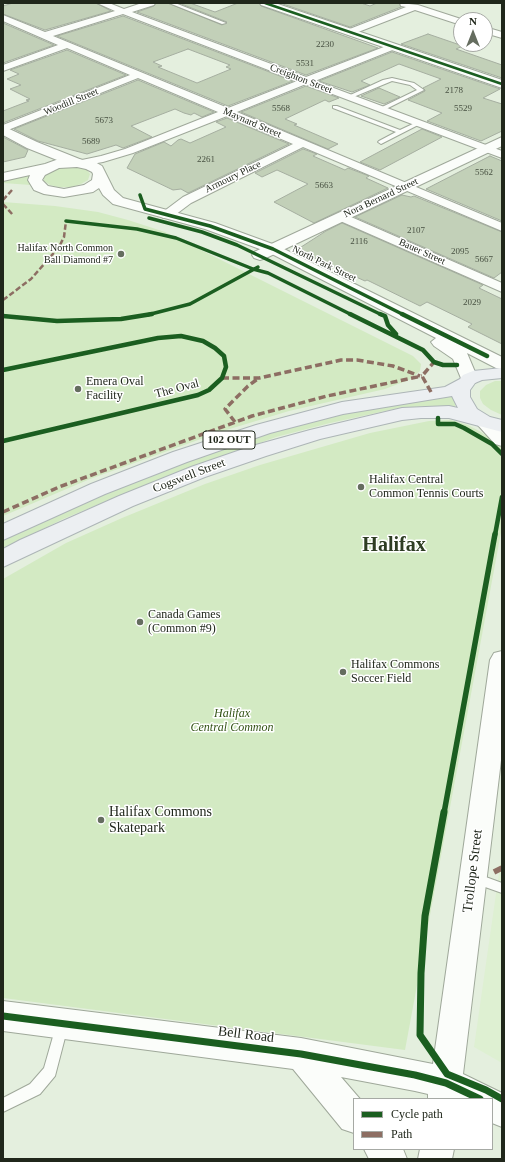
<!DOCTYPE html>
<style>
body{margin:0}
#map{position:relative;width:505px;height:1162px;overflow:hidden;background:#e4efde;font-family:"Times New Roman",serif}
canvas{display:block}
.frame{position:absolute;inset:0;border:4px solid #20271b;pointer-events:none}
.legend{position:absolute;left:353px;top:1098px;width:140px;height:52px;box-sizing:border-box;background:#fff;border:1px solid #a6a9a4;margin:0;padding:5px 7px;list-style:none;font-size:12px;color:#20271b}
.legend li{display:flex;align-items:center;gap:8px;height:20px}
.legend b{width:20px;border:1px solid #a6a9a4}
.north{position:absolute;left:453px;top:12px;width:40px;height:40px;box-sizing:border-box;background:#fff;border:1px solid #a6a9a4;border-radius:50%;rotate:0deg;font-size:11px;font-weight:700;line-height:16px;text-align:center;color:#20271b}
.north::after{content:'';display:block;margin:auto;width:14px;height:18px;background:#656d5f;clip-path:polygon(50% 0,100% 100%,50% 72%,0 100%)}
</style>
<div id="map">
<canvas width="505" height="1162"></canvas>
<div class="frame"></div>
<ul class="legend">
<li><b style="height:5px;background:#1b5e20"></b>Cycle path</li>
<li><b style="height:5px;background:#8d6e63"></b>Path</li>
</ul>
<div class="north">N</div>
</div>
<script>
const g = document.querySelector('canvas').getContext('2d');
g.lineJoin = 'round';
function fill(path, color) { g.fillStyle = color; g.fill(path, 'evenodd'); }
const shape = rows => new Path2D(rows.map(r => 'M' + r).join(''));
function strokePath(path, color, width, dash) { g.strokeStyle = color; g.lineWidth = width; g.lineCap = dash ? 'butt' : 'round'; g.setLineDash(dash || []); g.stroke(path); }
function drawText(font, color, halo, rows, align = 'center') {
  g.font = font + ' "Times New Roman",serif'; g.lineWidth = 3; g.setLineDash([]); g.textBaseline = 'middle'; g.strokeStyle = halo; g.fillStyle = color; for (const [text, x, y, turn = 0] of rows) {
    g.save(); g.translate(x, y); g.rotate((+turn || 0) * Math.PI / 180); g.textAlign = isNaN(turn) ? turn : align; if (halo) g.strokeText(text, 0, 0); g.fillText(text, 0, 0); g.restore();
  }
}
const built = shape([
 [502,852,502,1063,474,1047]
]);
const green = shape([
 [79,166,87,170,90,174,88,180,81,184,71,187,59,187,50,185,44,181,44,176,57,167],
 [32,175,31,185,3,183,3,179],
 [3,202,55,206,98,212,128,220,165,232,413,356,421,364,420,371,411,379,385,389,289,411,223,431,90,479,3,516],
 [495,381,502,381,502,415,491,410,483,404,480,398,480,391,486,385],
 [451,395,455,398,455,408,427,406,399,408,330,423,276,437,136,489,63,519,3,549,3,538,85,500,268,431,329,414],
 [451,420,468,425,481,432,502,447,502,527,405,1050,3,998,3,579,66,543,122,518,205,484,260,465,370,433,429,421]
]);
const building = shape([
 [13,3,96,3,111,11,45,30,3,14,3,6,13,3],
 [156,3,168,3,222,25,227,22,179,3,190,3,215,12,238,3,259,3,261,6,378,48,306,75,137,12,154,6,156,3],
 [280,3,361,3,370,6,377,3,399,3,401,7,350,27,280,3],
 [123,16,293,81,228,106,57,36,123,16],
 [188,49,230,65,226,67,231,69,197,83,158,67,162,66,153,62,188,49],
 [3,23,54,45,3,63,3,23],
 [428,34,463,46,456,49,502,65,502,78,401,44,428,34],
 [67,50,126,75,3,123,3,111,29,101,26,100,30,99,10,89,21,85,7,79,19,74,10,70,67,50],
 [392,52,500,89,483,98,502,104,502,131,481,141,427,121,442,113,408,100,425,91,425,90,423,88,441,79,399,64,361,81,370,85,352,92,319,81,392,52],
 [138,80,214,112,202,117,194,113,191,115,184,113,175,109,131,126,152,137,123,148,116,145,87,154,38,141,14,129,138,80],
 [306,86,339,98,329,102,325,100,285,119,297,124,294,125,338,144,328,149,241,112,306,86],
 [379,88,400,97,384,104,361,96,379,88],
 [227,118,289,144,188,193,181,189,173,190,127,168,135,154,164,142,171,146,178,140,181,139,190,143,226,127,216,122,227,118],
 [422,129,442,137,380,170,360,162,422,129],
 [3,137,28,150,25,157,3,162,3,137],
 [303,149,317,154,313,156,345,170,348,168,369,176,366,178,388,188,314,223,274,202,308,184,277,170,262,177,255,173,303,149],
 [490,156,502,161,502,221,426,189,490,156],
 [402,195,411,197,414,196,502,232,502,272,494,278,355,217,402,195],
 [342,223,483,285,479,288,502,299,502,344,468,327,472,324,427,302,420,306,367,280,365,281,308,255,310,254,298,249,326,231,342,223]
]);
const service = shape([
 [169,3,175,3,226,23,222,24,169,3],
 [392,78,414,83,424,90,382,111,379,109,380,108,417,90,410,85,392,81,351,98,346,97,383,80,392,78],
 [333,106,337,106,400,130,417,122,422,123,381,144,378,142,379,141,396,132,333,108,333,106],
 [475,873,502,883,502,893,471,882,469,878,471,874,475,873],
 [62,1020,66,1022,68,1026,55,1076,40,1094,3,1112,3,1098,30,1084,44,1068,56,1026,58,1022,62,1020]
]);
const minor = shape([
 [97,3,109,3,124,9,142,3,155,3,154,5,132,12,306,77,389,45,395,45,397,47,395,49,315,81,502,151,502,158,306,84,237,112,502,223,502,231,303,147,191,203,171,218,163,218,161,215,163,212,183,197,293,144,227,116,133,153,103,162,81,166,77,165,75,163,77,161,101,156,125,149,218,112,138,78,3,132,3,125,130,75,67,48,3,71,3,65,58,45,3,21,3,15,45,32,115,11,97,3],
 [123,14,297,81,228,108,53,36,123,14],
 [400,3,418,5,464,20,461,20,461,25,415,10,353,34,350,35,345,32,347,30,406,7,401,6,400,3],
 [485,27,502,32,502,38,485,33,485,27],
 [342,213,502,283,502,292,338,220,336,217,338,214,342,213]
]);
const tertiary = shape([
 [3,126,37,142,82,160,84,163,82,166,77,167,72,166,27,148,3,135,3,126],
 [502,137,502,146,266,258,260,260,254,258,252,255,254,252,502,137],
 [484,416,491,418,502,429,502,446,495,444,475,422,477,418,484,416],
 [502,651,502,752,463,1074,502,1093,502,1127,492,1123,492,1099,428,1099,428,1094,415,1091,341,1077,360,1099,354,1099,354,1133,342,1129,293,1069,3,1031,3,1001,301,1038,433,1064,490,660,494,653,502,651],
 [364,1149,403,1149,407,1159,369,1159,364,1149],
 [420,1149,454,1149,452,1159,418,1159,420,1149]
]);
const secondary = shape([
 [260,3,275,3,502,80,502,88,261,5,260,3],
 [77,159,95,162,102,166,114,190,123,198,215,223,278,246,502,357,502,369,496,368,467,353,478,379,475,383,469,384,463,383,453,359,434,346,431,342,436,338,268,252,205,229,113,204,103,195,99,188,93,192,64,197,44,194,34,190,28,180,30,175,3,181,3,173,45,164,56,160,77,159],
 [77,167,86,169,92,172,93,174,92,180,84,185,64,189,48,186,42,180,45,175,59,168,77,167]
]);
const primary = shape([
 [502,368,502,378,482,380,475,383,470,390,470,397,477,409,490,417,502,420,502,432,449,418,421,418,402,420,320,439,266,456,205,477,133,506,3,567,3,549,20,540,119,496,191,467,252,446,310,430,402,408,449,406,458,408,452,396,343,414,270,433,187,462,105,494,3,540,3,524,91,484,173,452,256,425,342,402,445,387,460,379,463,375,473,371,502,368]
]);
const quietFar2 = shape([
 [3,200,12,190],
 [3,204,13,215],
 [3,300,31,279,59,247,64,237,66,221]
]);
const quietFar1 = shape([
 [222,378,259,378,341,360,357,360,393,366,420,376],
 [431,392,422,376,434,362],
 [235,422,225,409,248,386,259,378],
 [3,512,59,487,252,416,327,396,422,376]
]);
const quiet = shape([
 [494,872,502,868]
]);
const cyclewayFar4 = shape([
 [265,3,502,84]
]);
const cyclewayFar3 = shape([
 [140,195,145,209,210,226,273,249,404,315],
 [149,218,202,232,237,245,382,315],
 [66,221,137,229,176,238,253,269,268,273,352,315],
 [147,315,190,304,258,267]
]);
const cyclewayFar2 = shape([
 [350,314,423,350,434,362,443,365,457,365],
 [380,314,385,316,388,325,396,334],
 [402,314,487,356],
 [3,316,57,321,121,319,152,314],
 [3,370,158,338,181,336,203,341,215,348,224,356,226,367,222,378,209,390,198,395,3,441],
 [438,418,438,424,455,424,464,428,492,444,502,454],
 [495,535,502,497]
]);
const cyclewayFar1 = shape([
 [444,813,495,534]
]);
const cycleway = shape([
 [444,812,425,916,421,973,420,1035,447,1074,486,1090,502,1099],
 [3,1016,301,1054,415,1075,446,1083,480,1099]
]);
const markers = [
 [121,254,4,"#656d5f"],
 [78,389,4,"#656d5f"],
 [361,487,4,"#656d5f"],
 [140,622,4,"#656d5f"],
 [343,672,4,"#656d5f"],
 [101,820,4,"#656d5f"]
];
const farNumbernames = [
 ["2230",325,45],
 ["5531",305,64],
 ["2178",454,91],
 ["5568",281,109],
 ["5529",463,109],
 ["5673",104,121],
 ["5689",91,142],
 ["2261",206,160],
 ["5562",484,173],
 ["5663",324,186],
 ["2107",416,231],
 ["2116",359,242],
 ["2095",460,252],
 ["5667",484,260],
 ["2029",472,303]
];
const farStreetnames = [
 ["Creighton Street",301,79,21],
 ["Woodill Street",71,102,-22],
 ["Maynard Street",252,123,23],
 ["Armoury Place",233,177,-26],
 ["Nora Bernard Street",381,198,-25],
 ["Bauer Street",422,252,24],
 ["North Park Street",324,264,26]
];
const farPoinames = [
 ["Halifax North Common",113,248],
 ["Ball Diamond #7",113,260]
];
const shields = [
 [229,440,52]
];
const shieldNames = [
 ["102 OUT",229,440]
];
const poiNames = [
 ["Emera Oval",86,382],
 ["Facility",86,396],
 ["Halifax Central",369,480],
 ["Common Tennis Courts",369,494],
 ["Canada Games",148,615],
 ["(Common #9)",148,629],
 ["Halifax Commons",351,665],
 ["Soccer Field",351,679]
];
const streetNames = [
 ["The Oval",177,389,-15],
 ["Cogswell Street",189,476,-21]
];
const parkNames = [
 ["Halifax",232,714],
 ["Central Common",232,728]
];
const nearPoinames = [
 ["Halifax Commons",109,812],
 ["Skatepark",109,828]
];
const nearStreetnames = [
 ["Trollope Street",473,871,-83],
 ["Bell Road",246,1035,7]
];
const townNames = [
 ["Halifax",394,546]
];
fill(built, '#def0d2');
fill(green, '#d3eac3');
fill(building, '#c2d0b8');
strokePath(building, '#a5aea0', 1);
strokePath(service, '#9fa89a', 2);
strokePath(minor, '#9fa89a', 2);
strokePath(tertiary, '#9fa89a', 2);
strokePath(secondary, '#9fa89a', 2);
strokePath(primary, '#adb5b7', 2);
fill(service, '#fbfdfa');
fill(minor, '#fbfdfa');
fill(tertiary, '#fbfdfa');
fill(secondary, '#fbfdfa');
fill(primary, '#eceff2');
strokePath(quietFar2, '#8d6e63', 2.5, [5.5, 2.5]);
strokePath(quietFar1, '#8d6e63', 3.5, [7, 3.5]);
strokePath(quiet, '#8d6e63', 5.5, [11, 5.5]);
strokePath(cyclewayFar4, '#1b5e20', 2.5);
strokePath(cyclewayFar3, '#1b5e20', 3.5);
strokePath(cyclewayFar2, '#1b5e20', 4.5);
strokePath(cyclewayFar1, '#1b5e20', 5.5);
strokePath(cycleway, '#1b5e20', 7);
for (const [x, y, r, color] of markers) { const dot = new Path2D(); dot.arc(x, y, r, 0, 2 * Math.PI); g.fillStyle = color; g.fill(dot); strokePath(dot, '#fff', 1.5); }
drawText('9px', '#485142', null, farNumbernames);
drawText('10px', '#20271b', '#fff', farStreetnames);
drawText('10px', '#20271b', '#fff', farPoinames, 'right');
for (const [x, y, w] of shields) { const box = new Path2D(); box.roundRect(x - w / 2, y - 9, w, 18, 3); g.fillStyle = '#fff'; g.fill(box); strokePath(box, '#20271b', 1); }
drawText('bold 11px', '#20271b', null, shieldNames);
drawText('12px', '#20271b', '#fff', poiNames, 'left');
drawText('12px', '#20271b', '#fff', streetNames);
drawText('italic 12px', '#325215', '#fff', parkNames);
drawText('14px', '#20271b', '#fff', nearPoinames, 'left');
drawText('14px', '#20271b', '#fff', nearStreetnames);
drawText('bold 20px', '#2e3d23', '#fff', townNames);
</script>
